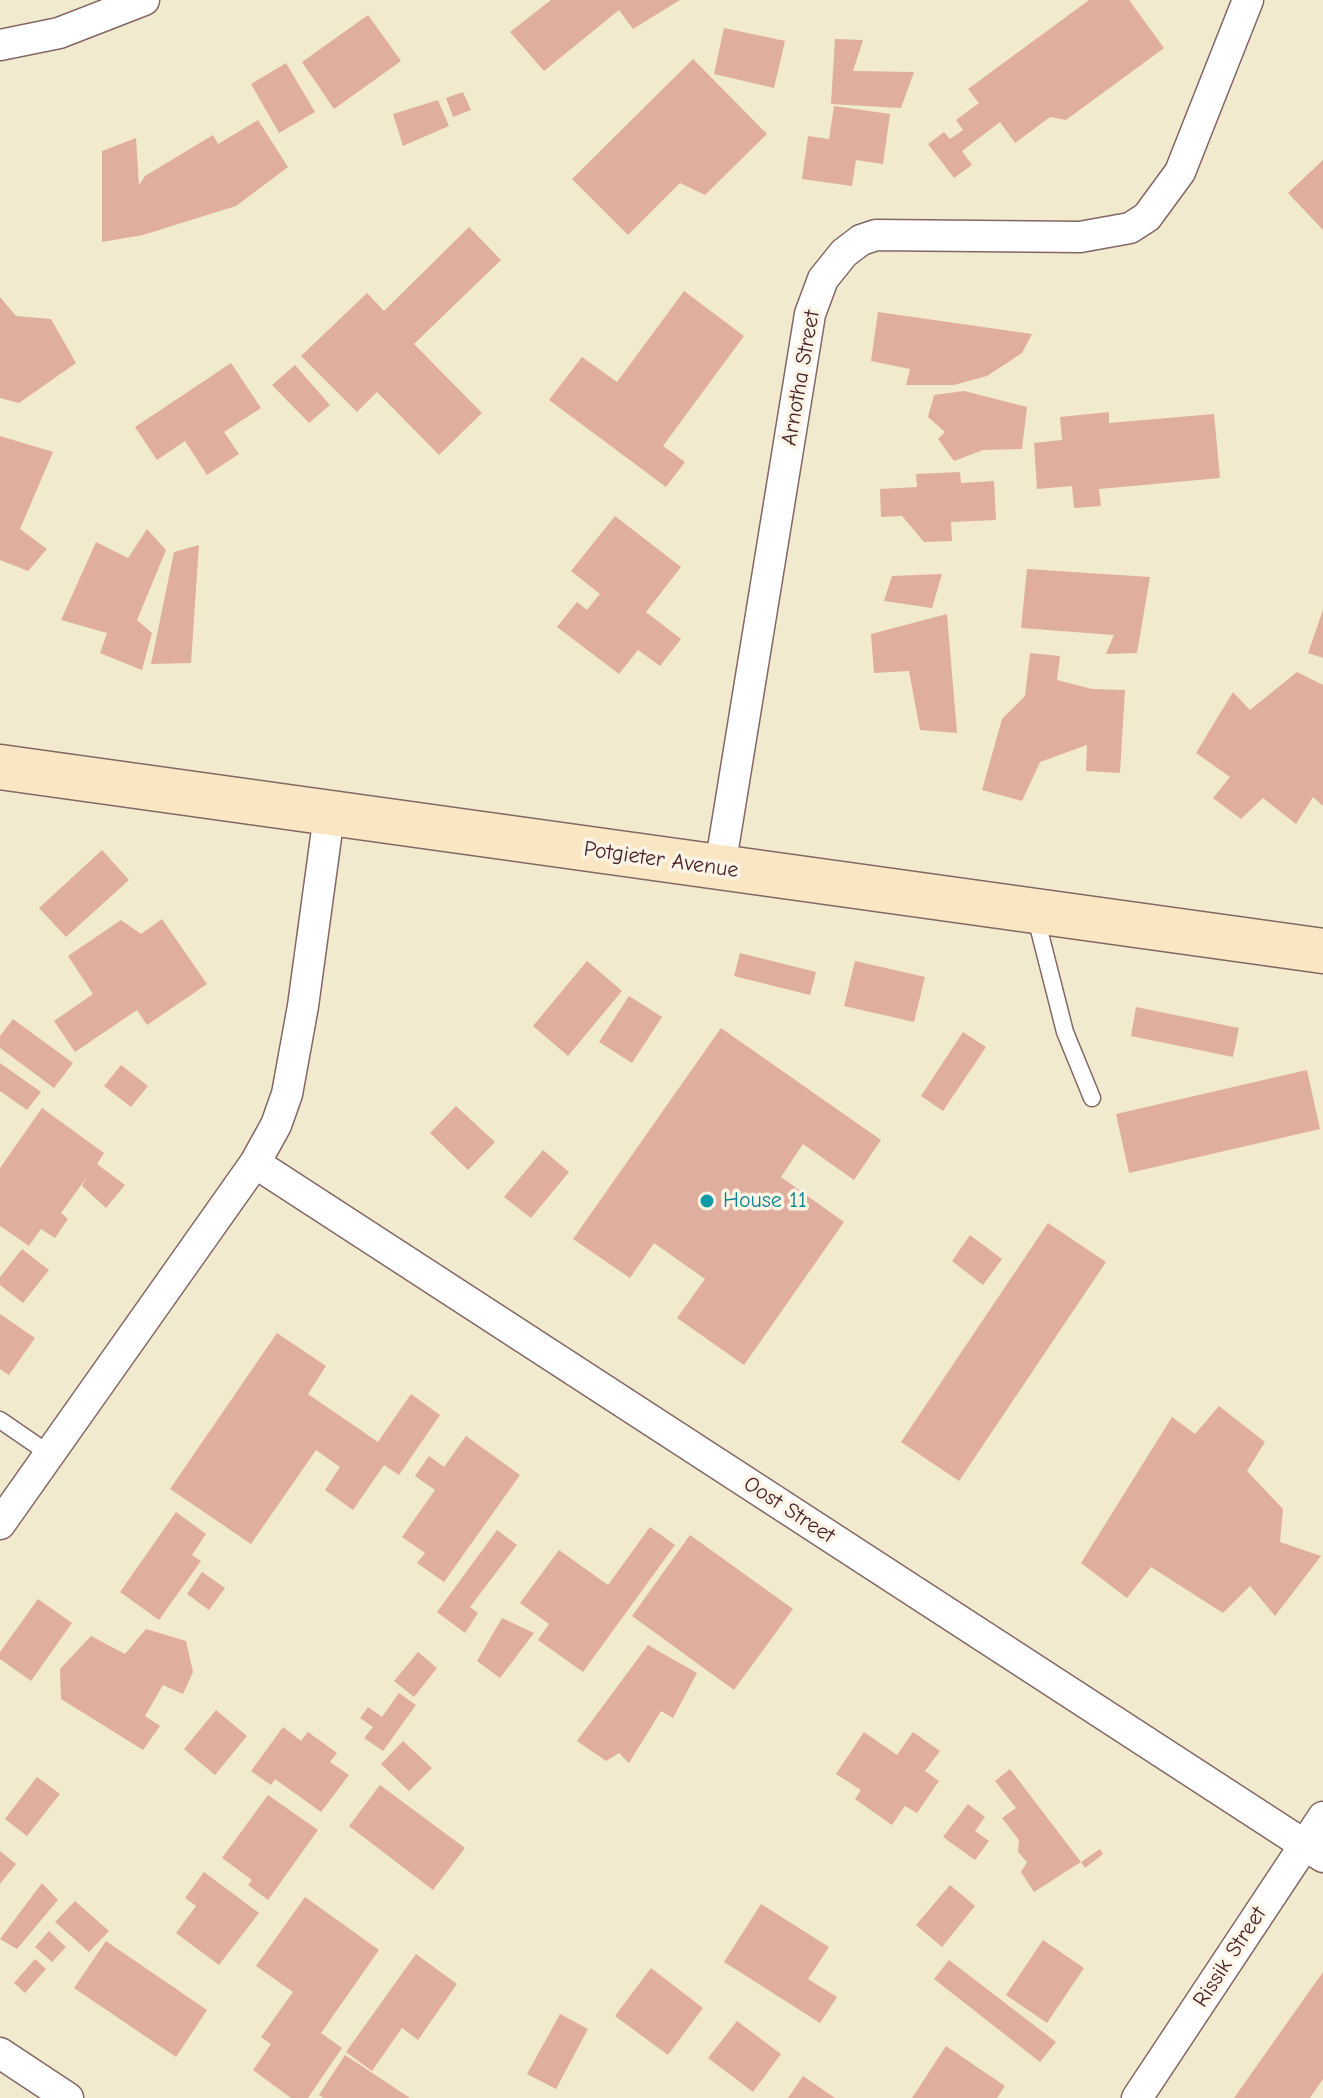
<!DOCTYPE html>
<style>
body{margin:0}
canvas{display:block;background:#f1eacf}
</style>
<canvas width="1323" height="2098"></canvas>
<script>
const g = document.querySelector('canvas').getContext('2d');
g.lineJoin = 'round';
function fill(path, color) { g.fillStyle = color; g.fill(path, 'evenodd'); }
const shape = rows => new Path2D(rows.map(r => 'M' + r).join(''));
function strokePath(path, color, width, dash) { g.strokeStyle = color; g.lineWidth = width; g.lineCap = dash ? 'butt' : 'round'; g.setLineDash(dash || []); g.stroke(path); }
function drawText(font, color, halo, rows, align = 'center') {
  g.font = font + ' "Comic Neue",sans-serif'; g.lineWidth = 7; g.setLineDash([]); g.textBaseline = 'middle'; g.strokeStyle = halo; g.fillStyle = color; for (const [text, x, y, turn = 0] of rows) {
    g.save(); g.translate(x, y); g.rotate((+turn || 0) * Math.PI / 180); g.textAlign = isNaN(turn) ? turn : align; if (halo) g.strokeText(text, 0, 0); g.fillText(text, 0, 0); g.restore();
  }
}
const building = shape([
 [551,0,680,0,633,29,619,10,544,71,510,32],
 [1089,0,1129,0,1164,48,1066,120,1050,117,1015,143,1000,122,962,151,972,165,954,178,928,144,944,132,950,139,963,130,956,120,979,103,968,89],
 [368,15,401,61,334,109,302,62],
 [724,28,785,41,774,88,714,74],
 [835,39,863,40,853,71,914,72,901,108,831,104],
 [693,59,767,134,705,195,680,183,628,235,572,179],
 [286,63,315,112,279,133,251,84],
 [463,92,471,110,453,117,446,98],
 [438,100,449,126,403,146,393,114],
 [834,106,890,114,883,164,856,160,852,186,802,179,808,136,829,139],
 [258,120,288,167,236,206,143,235,102,242,102,151,136,138,139,185,145,176,213,135,218,144],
 [1323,160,1323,230,1288,193],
 [469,227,501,260,414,344,482,413,439,455,377,392,357,412,301,356,367,293,384,311],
 [684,291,744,336,663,446,685,462,666,487,549,400,582,357,617,382],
 [0,297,16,316,51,319,76,363,19,403,0,398],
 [878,312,1032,334,1022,353,987,376,954,385,906,385,910,369,871,361],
 [231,363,261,408,224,432,239,454,207,475,185,441,157,460,135,427],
 [295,365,330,405,309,423,272,385],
 [964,391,1027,407,1022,449,983,450,954,461,938,439,945,432,928,417,934,395],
 [1109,412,1109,423,1214,414,1220,478,1099,489,1101,506,1074,508,1072,486,1037,489,1034,443,1062,440,1060,417],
 [0,436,53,452,20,529,47,549,28,571,0,560],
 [960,472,961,483,994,481,996,520,951,522,952,541,924,542,902,516,881,517,880,489,917,487,916,474],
 [615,516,681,567,646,612,681,639,660,666,638,650,619,674,557,627,577,602,587,610,600,594,571,571],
 [147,529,166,550,137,620,152,633,142,670,100,653,107,633,61,620,96,542,128,558],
 [199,545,191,663,151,664,174,552],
 [1027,569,1150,577,1137,653,1106,654,1114,635,1021,628],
 [942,574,932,608,884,601,892,576],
 [1323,610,1323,658,1308,653],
 [947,614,957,733,920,730,909,671,874,673,871,634],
 [1030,653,1060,656,1057,680,1092,689,1125,690,1120,773,1086,771,1087,745,1040,762,1022,801,982,790,1002,719,1025,696],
 [1297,672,1323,685,1323,806,1313,797,1296,824,1263,798,1241,819,1213,798,1230,777,1196,753,1233,692,1250,710],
 [102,850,129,880,66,937,39,908],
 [162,919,207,984,147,1025,137,1010,75,1052,54,1021,93,994,68,956,121,920,141,934],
 [740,953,816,972,810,995,734,976],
 [587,961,622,991,568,1056,533,1026],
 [855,961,925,977,914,1022,844,1006],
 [629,996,662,1017,632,1063,599,1042],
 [1136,1007,1239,1028,1233,1057,1131,1036],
 [13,1019,73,1063,54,1088,0,1048,0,1036],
 [721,1028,881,1140,854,1180,803,1144,781,1177,844,1222,744,1365,677,1318,705,1279,654,1243,630,1278,573,1239],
 [963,1032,986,1047,943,1111,921,1096],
 [0,1063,41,1092,27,1110,0,1091],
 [121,1065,148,1086,131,1107,104,1086],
 [1307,1070,1320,1129,1129,1173,1116,1114],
 [456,1106,495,1142,468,1170,430,1133],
 [42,1108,104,1153,97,1164,125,1185,106,1208,82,1186,87,1177,61,1213,68,1219,55,1238,41,1229,29,1246,0,1226,0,1168],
 [543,1150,569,1172,531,1218,504,1197],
 [1048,1223,1106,1262,959,1481,901,1442],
 [970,1235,1002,1259,983,1285,952,1261],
 [22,1249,49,1270,23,1303,0,1285,0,1277],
 [0,1314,35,1338,9,1375,0,1369],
 [277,1333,326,1366,308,1394,378,1442,411,1394,440,1415,399,1475,384,1465,353,1510,325,1490,340,1467,316,1450,251,1544,170,1489],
 [1219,1406,1265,1442,1247,1471,1283,1509,1280,1542,1321,1556,1275,1616,1250,1586,1223,1613,1151,1567,1127,1598,1081,1563,1172,1417,1195,1434],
 [466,1436,520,1475,444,1582,417,1563,425,1553,402,1537,435,1490,415,1476,429,1456,444,1467],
 [176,1512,206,1534,192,1555,201,1561,159,1620,120,1592],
 [650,1527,675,1545,583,1672,538,1640,549,1624,520,1603,559,1550,608,1585],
 [497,1530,517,1545,470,1607,478,1613,465,1633,437,1612],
 [690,1535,793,1609,734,1690,632,1616],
 [202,1572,225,1588,209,1610,187,1594],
 [38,1599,72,1623,31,1681,0,1659,0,1652],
 [502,1618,534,1633,500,1678,477,1661],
 [146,1629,186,1641,193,1672,183,1694,163,1685,145,1716,160,1726,143,1750,61,1699,60,1669,91,1636,125,1654],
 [648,1645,697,1673,673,1718,661,1711,629,1763,619,1753,606,1761,577,1741],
 [418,1652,437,1668,414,1697,394,1681],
 [399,1693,416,1705,383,1751,364,1738,373,1727,360,1718,368,1707,382,1717],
 [216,1710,247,1736,215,1775,184,1749],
 [283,1727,301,1741,308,1732,337,1753,330,1762,349,1775,321,1812,275,1779,271,1785,251,1771],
 [864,1732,897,1755,913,1732,940,1751,925,1771,939,1781,917,1813,905,1806,892,1825,855,1799,861,1790,836,1774],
 [403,1741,432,1768,409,1791,381,1764],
 [1010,1769,1081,1862,1034,1892,1021,1872,1027,1862,1018,1852,1019,1840,1002,1818,1016,1808,995,1781],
 [37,1777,60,1794,27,1836,5,1819],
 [380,1785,465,1848,433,1890,349,1826],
 [268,1795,318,1830,268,1900,248,1885,252,1880,222,1858],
 [968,1804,985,1817,975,1831,989,1841,975,1860,943,1837],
 [1100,1849,1103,1854,1085,1868,1081,1862],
 [0,1851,16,1864,0,1884],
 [204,1872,259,1913,219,1965,176,1933,196,1906,185,1898],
 [42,1883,58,1900,17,1949,0,1939],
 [950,1885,975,1906,942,1947,916,1925],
 [305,1897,379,1950,321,2033,342,2048,308,2098,291,2098,253,2070,271,2044,261,2037,293,1992,256,1966],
 [75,1901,109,1931,89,1952,55,1922],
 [761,1904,829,1947,808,1979,837,1997,820,2023,724,1962],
 [49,1931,66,1947,52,1962,35,1947],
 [1043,1940,1084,1968,1047,2023,1006,1995],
 [106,1941,207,2010,176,2057,74,1988],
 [416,1954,457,1984,418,2040,402,2028,372,2071,346,2052],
 [35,1959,46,1969,25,1993,14,1983],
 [949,1960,1056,2042,1040,2062,934,1979],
 [651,1968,703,2008,668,2055,615,2016],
 [1323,1972,1323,2079,1310,2098,1234,2098],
 [560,2014,588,2029,556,2089,527,2074],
 [737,2021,781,2054,753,2092,708,2058],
 [946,2046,1005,2086,997,2098,912,2098],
 [345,2055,410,2098,324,2098,319,2095],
 [803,2076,835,2098,788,2098]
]);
const lane = shape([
 [1035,914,1065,1032,1092,1098],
 [0,1420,48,1453]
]);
const street = shape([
 [0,45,59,33,144,0],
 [720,867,810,314,823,279,844,253,861,240,876,235,1080,237,1130,228,1147,217,1180,172,1248,0],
 [255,1163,1323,1857],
 [0,1524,255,1163,276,1125,287,1094,303,1006,329,815],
 [0,2053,68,2098],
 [1137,2098,1323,1817]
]);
const secondary = shape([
 [0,767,1323,951]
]);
const markers = [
 [707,1201,8,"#0f9aa8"]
];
const streetNames = [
 ["Arnotha Street",801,378,-80],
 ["Potgieter Avenue",661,860,8],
 ["Oost Street",789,1510,33],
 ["Rissik Street",1230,1957,-57]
];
const cultureNames = [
 ["House 11",723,1201]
];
fill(building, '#e0ae9e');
strokePath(lane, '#846664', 19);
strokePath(street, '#846664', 33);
strokePath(secondary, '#846664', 47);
strokePath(lane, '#fff', 16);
strokePath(street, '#fff', 30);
strokePath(secondary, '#fbe6c4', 44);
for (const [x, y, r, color] of markers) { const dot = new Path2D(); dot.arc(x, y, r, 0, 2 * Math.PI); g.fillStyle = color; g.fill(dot); strokePath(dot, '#fcf5e5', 3); }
drawText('22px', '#4a1f2b', '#fcf5e5', streetNames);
drawText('22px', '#0d838f', '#fcf5e5', cultureNames, 'left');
</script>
